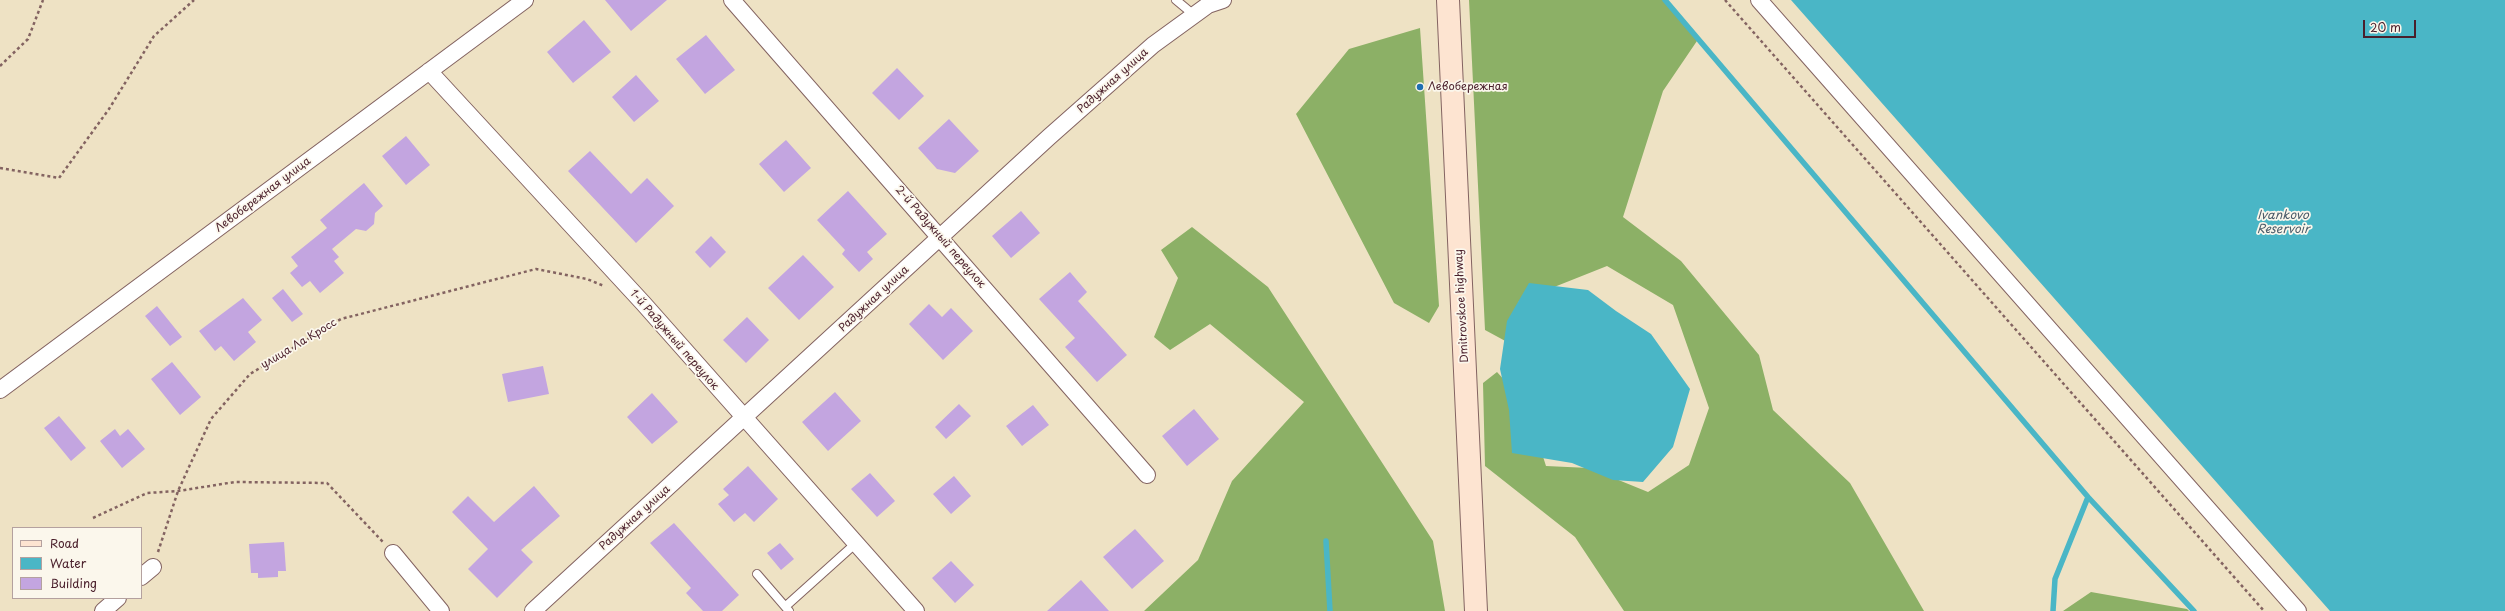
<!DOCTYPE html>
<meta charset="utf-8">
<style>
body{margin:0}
#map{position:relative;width:2505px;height:611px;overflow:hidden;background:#eee2c4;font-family:"Playpen Sans",sans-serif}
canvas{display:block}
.legend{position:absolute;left:12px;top:527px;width:130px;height:72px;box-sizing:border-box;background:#fbf7ec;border:1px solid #b4a19f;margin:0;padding:5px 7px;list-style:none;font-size:12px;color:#4a1f2b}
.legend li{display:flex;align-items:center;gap:8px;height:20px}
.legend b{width:20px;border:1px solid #b4a19f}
.scale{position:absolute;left:2363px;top:20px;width:53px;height:18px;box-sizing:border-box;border:2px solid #4a1f2b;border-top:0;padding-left:5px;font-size:12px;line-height:14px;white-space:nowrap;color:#4a1f2b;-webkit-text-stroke:3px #fbf7ec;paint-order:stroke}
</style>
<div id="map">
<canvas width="2505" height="611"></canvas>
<ul class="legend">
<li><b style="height:5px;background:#fde4d1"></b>Road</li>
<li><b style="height:11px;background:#4ab6c6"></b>Water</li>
<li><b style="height:11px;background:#c3a5e0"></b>Building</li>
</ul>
<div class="scale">20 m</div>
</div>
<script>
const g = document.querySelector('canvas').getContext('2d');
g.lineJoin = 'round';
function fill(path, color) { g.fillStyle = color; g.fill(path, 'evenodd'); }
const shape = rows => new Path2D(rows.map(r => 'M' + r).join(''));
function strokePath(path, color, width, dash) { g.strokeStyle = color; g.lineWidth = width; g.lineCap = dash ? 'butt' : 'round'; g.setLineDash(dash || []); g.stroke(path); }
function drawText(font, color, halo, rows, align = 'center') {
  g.font = font + ' "Playpen Sans",sans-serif'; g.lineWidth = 3.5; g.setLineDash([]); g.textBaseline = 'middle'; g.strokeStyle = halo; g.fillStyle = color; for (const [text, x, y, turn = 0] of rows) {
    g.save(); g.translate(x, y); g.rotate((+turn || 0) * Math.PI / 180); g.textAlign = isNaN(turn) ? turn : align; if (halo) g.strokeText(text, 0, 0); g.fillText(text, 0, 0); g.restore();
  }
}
const forest = shape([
 [1469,0,1666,0,1699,38,1663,91,1623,217,1681,261,1759,355,1773,410,1850,483,1924,611,1624,611,1575,537,1485,466,1483,383,1497,372,1526,404,1546,466,1589,468,1648,492,1689,465,1709,408,1673,305,1607,266,1519,301,1509,343,1485,330],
 [1420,28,1439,306,1429,323,1394,303,1296,114,1349,49],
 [1192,227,1268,287,1433,541,1445,611,1144,611,1198,560,1232,481,1304,402,1210,324,1170,350,1154,337,1178,278,1161,250],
 [2091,592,2187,609,2189,611,2063,611]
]);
const water = shape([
 [1791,0,2505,0,2505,611,2330,611],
 [1529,283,1588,290,1616,311,1651,334,1690,389,1673,447,1643,482,1613,480,1572,463,1512,453,1509,410,1500,369,1507,321]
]);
const stream = shape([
 [1665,0,2088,497,2194,611],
 [1326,541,1330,611],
 [2053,611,2055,579,2088,497]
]);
const building = shape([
 [605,0,667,0,631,31],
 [584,20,611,52,573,83,547,52],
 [706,35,735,70,705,94,676,59],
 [897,68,924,96,899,120,872,93],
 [636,75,659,101,634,122,612,97],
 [949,119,979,151,955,173,937,169,918,148],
 [406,136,430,165,406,185,382,156],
 [786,140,811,168,784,192,759,164],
 [590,151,631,194,647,178,674,206,636,243,568,171],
 [364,183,383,206,375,213,374,224,366,231,356,229,332,249,339,257,334,261,344,273,320,293,310,281,302,287,290,273,298,266,291,257,327,228,320,220],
 [848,191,887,234,867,252,873,259,859,272,842,254,845,250,817,220],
 [1021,211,1040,233,1011,258,992,236],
 [711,236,726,252,710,268,695,252],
 [803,255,834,287,799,320,768,288],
 [1070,272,1087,292,1078,301,1127,355,1097,382,1065,347,1075,338,1039,299],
 [283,289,303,314,292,322,272,298],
 [243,298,262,320,248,332,256,342,234,361,221,346,215,351,199,331],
 [929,304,942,317,951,308,973,331,943,360,909,324],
 [157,306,182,337,170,346,145,316],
 [747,317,769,340,746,363,723,340],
 [172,362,201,397,180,415,151,379],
 [543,366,549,394,508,402,502,374],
 [835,392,861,421,828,451,802,422],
 [652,393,678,422,652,444,627,417],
 [959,404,971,416,946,439,935,427],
 [1033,405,1049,425,1022,446,1006,426],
 [1194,409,1219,439,1187,466,1162,436],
 [59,416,86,448,71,461,44,428],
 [115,429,120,436,128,429,145,449,122,468,100,441],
 [748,466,778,499,754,522,745,513,734,522,718,504,729,495,723,489],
 [870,473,895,501,877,517,851,489],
 [954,476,971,496,951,514,933,494],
 [534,486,560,516,521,550,533,562,497,598,468,569,488,549,452,512,468,496,494,522],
 [674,523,739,595,722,611,703,611,686,593,691,588,650,543],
 [1135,529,1164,561,1132,589,1103,557],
 [284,542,286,571,278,571,278,577,258,578,258,573,251,573,249,544],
 [780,543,794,559,781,570,767,553],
 [951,561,974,585,955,603,932,578],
 [1081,580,1109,611,1047,611]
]);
const path = shape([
 [1725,0,2264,611],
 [0,66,28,39,43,0],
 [0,168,59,178,109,109,154,36,194,0],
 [93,518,147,493,178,491,235,482,327,483,383,542],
 [158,552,178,491,211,419,250,374,341,319,536,269,587,279,604,286]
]);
const lane = shape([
 [1176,0,1194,15],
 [757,574,789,611],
 [786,606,855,544]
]);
const street = shape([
 [732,0,1147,475],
 [1759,0,2298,611],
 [429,71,643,303,916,611],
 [0,390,525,0],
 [393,553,441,611],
 [141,577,153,567],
 [103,611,118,598],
 [533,611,1049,137,1153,45,1208,5,1223,0]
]);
const secondary = shape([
 [1448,0,1476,611]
]);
const markers = [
 [1420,87,4,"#1f6fb2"]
];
const streetNames = [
 ["Радужная улица",1113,81,-42],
 ["Левобережная улица",263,195,-37],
 ["2-й Радужный переулок",940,237,49],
 ["Радужная улица",874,299,-43],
 ["Dmitrovskoe highway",1462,306,-93],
 ["1-й Радужный переулок",674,340,49],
 ["улица Ла Кросс",299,344,-31],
 ["Радужная улица",635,518,-42]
];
const poiNames = [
 ["Левобережная",1428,87]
];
const waterNames = [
 ["Ivankovo",2283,216],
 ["Reservoir",2283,230]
];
fill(forest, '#8cb066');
fill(water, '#4ab6c6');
strokePath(stream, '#4ab6c6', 5.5);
fill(building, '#c3a5e0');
strokePath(lane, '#836361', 10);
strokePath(street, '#836361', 18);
strokePath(secondary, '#836361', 24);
strokePath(path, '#836361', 2.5, [3, 3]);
strokePath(lane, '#fff', 8);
strokePath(street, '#fff', 16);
strokePath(secondary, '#fde4d1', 22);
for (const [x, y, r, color] of markers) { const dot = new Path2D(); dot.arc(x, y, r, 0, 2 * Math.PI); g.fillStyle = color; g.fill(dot); strokePath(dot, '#fbf7ec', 1.5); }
drawText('11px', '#4a1f2b', '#fbf7ec', streetNames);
drawText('11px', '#4a1f2b', '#fbf7ec', poiNames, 'left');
drawText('italic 12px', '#4a5b69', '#fbf7ec', waterNames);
</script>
